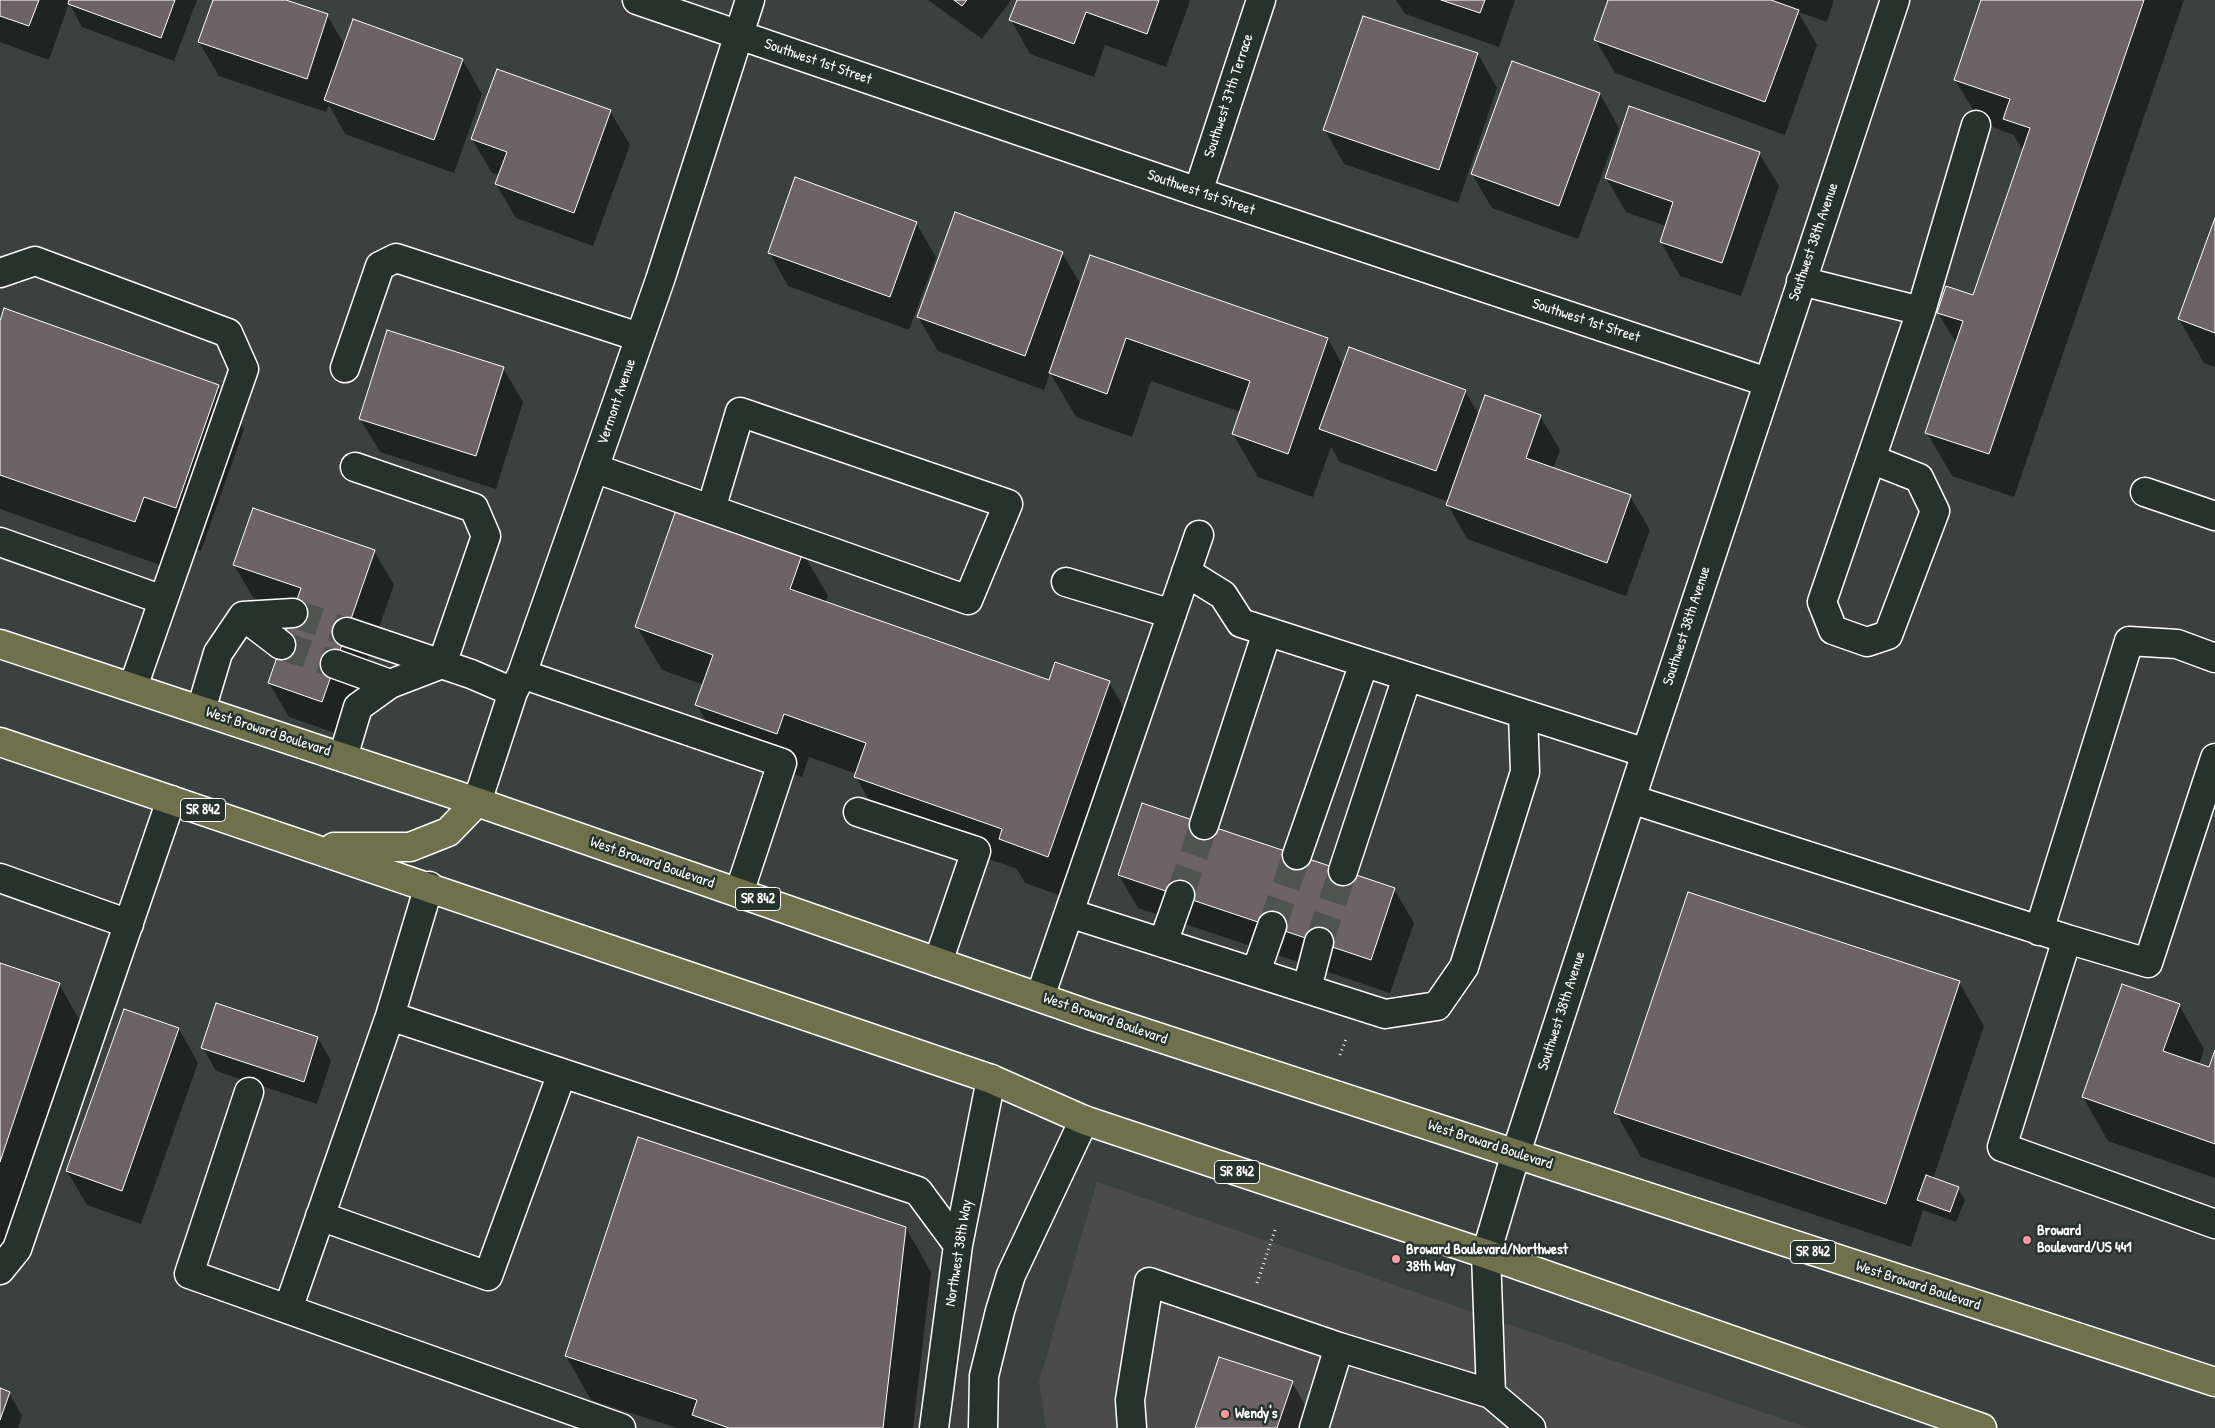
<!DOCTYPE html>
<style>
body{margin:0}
canvas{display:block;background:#3b413e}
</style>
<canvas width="2215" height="1428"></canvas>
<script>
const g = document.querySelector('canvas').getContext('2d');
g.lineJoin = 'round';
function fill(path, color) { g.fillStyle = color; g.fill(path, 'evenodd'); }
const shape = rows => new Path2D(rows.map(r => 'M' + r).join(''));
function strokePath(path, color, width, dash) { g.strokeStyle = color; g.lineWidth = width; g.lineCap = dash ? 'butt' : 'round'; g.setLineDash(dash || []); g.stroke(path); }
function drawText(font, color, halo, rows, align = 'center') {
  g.font = font + ' "Patrick Hand",sans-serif'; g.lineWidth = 5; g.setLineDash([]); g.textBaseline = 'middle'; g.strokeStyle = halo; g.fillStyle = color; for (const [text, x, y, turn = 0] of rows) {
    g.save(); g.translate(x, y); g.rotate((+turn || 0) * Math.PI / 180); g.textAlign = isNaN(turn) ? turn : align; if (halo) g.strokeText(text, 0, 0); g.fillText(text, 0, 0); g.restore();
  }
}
const built = shape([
 [1097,1182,1808,1428,1046,1428,1039,1382]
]);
const shadow = shape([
 [0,0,197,0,174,61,82,27,69,3,49,60,0,42],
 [214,0,282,0,327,15,345,46,354,21,463,61,482,94,454,173,345,134,329,105,326,112,219,76,199,42],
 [928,0,1011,0,982,39],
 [1018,0,1189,0,1190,1,1166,67,1105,45,1094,77,1030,54,1011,20],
 [1396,0,1515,0,1499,47,1405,14],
 [1609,0,1834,0,1827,22,1798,12,1817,45,1785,135,1615,73,1595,39],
 [1983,0,2184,0,2014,497,1952,476,1927,433,1957,344,1938,313,1973,297,2023,151,2014,135,1981,123,1955,80],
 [1364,18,1478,54,1497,88,1458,203,1344,164,1325,130],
 [1600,94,1619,128,1578,239,1492,208,1472,174],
 [610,111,630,145,593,246,516,218,496,184,500,175,492,173,472,139],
 [1759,153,1779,186,1741,296,1680,276,1661,242,1666,226,1626,212,1606,178],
 [2215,221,2215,367,2204,363,2179,319],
 [916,223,936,257,909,330,788,286,769,252],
 [1062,253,1081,285,1091,257,1328,339,1343,366,1465,391,1479,415,1540,416,1560,450,1553,469,1630,496,1650,530,1626,596,1467,539,1448,505,1449,502,1340,462,1331,447,1313,497,1258,477,1233,434,1241,412,1151,381,1132,437,1076,417,1050,373,1044,390,938,351,918,317],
 [0,325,218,386,244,429,201,551,169,540,160,565,0,509],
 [503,368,523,402,496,489,380,452,360,419],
 [374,551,394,585,341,735,289,717,269,683,294,612,254,599,234,565],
 [803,553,828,596,825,603,1050,682,1109,682,1134,726,1073,900,1025,883,1017,869,881,821,856,777,857,774,809,757,802,777,722,749,697,705,704,685,662,670,637,627],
 [1119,875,1394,889,1414,923,1390,993,1138,908],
 [0,964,59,984,84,1028,0,1279],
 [1959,982,1984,1026,1933,1179,1958,1189,1965,1200,1956,1222,1923,1210,1911,1247,1641,1157,1616,1113],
 [2179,1005,2204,1049,2199,1065,2210,1068,2215,1054,2215,1178,2108,1141,2083,1097],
 [179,1029,198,1063,141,1224,87,1205,67,1171],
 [318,1038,331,1061,317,1104,216,1071,203,1048],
 [906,1228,931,1272,913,1428,677,1428,591,1400,566,1356],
 [1292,1382,1311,1416,1307,1428,1196,1428],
 [0,1390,9,1393,22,1416,18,1428,0,1428]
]);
const building = shape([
 [0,0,39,0,29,26,0,16,0,0],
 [69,0,175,0,161,38,68,4,69,0],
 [213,0,286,0,328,14,307,79,198,42,213,0],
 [954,0,967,0,962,6,954,0],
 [1017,0,1159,0,1147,34,1086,12,1074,44,1009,20,1017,0],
 [1441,0,1485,0,1480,13,1441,0],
 [1608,0,1771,0,1799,10,1765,102,1594,40,1608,0],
 [1981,0,2144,0,1989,454,1925,433,1963,321,1937,313,1946,286,1973,295,2030,128,2003,119,2010,99,1954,80,1981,0],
 [1363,16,1478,53,1439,170,1323,130,1363,16],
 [353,19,463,59,434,140,324,100,353,19],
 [1512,61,1600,93,1559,206,1471,174,1512,61],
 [497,69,611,110,574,213,495,184,507,152,471,139,497,69],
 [1629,106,1760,152,1722,263,1660,242,1673,202,1605,178,1629,106],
 [795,177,917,222,890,297,768,253,795,177],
 [955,212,1063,252,1025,356,917,317,955,212],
 [2215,218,2215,333,2178,319,2215,218],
 [1090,255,1328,338,1288,454,1232,434,1250,381,1126,338,1107,394,1049,373,1090,255],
 [4,308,219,385,176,508,144,497,135,522,0,475,0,321,4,308],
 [387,330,504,367,476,456,359,419,387,330],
 [1349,347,1466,390,1436,471,1319,429,1349,347],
 [1485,395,1541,415,1526,458,1631,495,1607,563,1446,505,1485,395],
 [677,507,803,552,790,589,1049,680,1055,662,1110,681,1048,857,999,839,1002,829,854,777,866,743,784,714,777,734,695,705,713,655,635,627,677,507],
 [253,508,375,550,322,702,268,683,301,588,233,565,253,508],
 [1142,803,1395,888,1371,960,1118,875,1142,803],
 [1688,892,1960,981,1886,1204,1614,1113,1688,892],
 [0,963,60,983,0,1162,0,963],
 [2122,984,2180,1004,2163,1051,2209,1067,2215,1050,2215,1144,2082,1097,2122,984],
 [216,1003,318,1037,304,1082,201,1048,216,1003],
 [124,1009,179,1028,122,1191,66,1171,124,1009],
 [638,1137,906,1227,883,1428,729,1428,692,1415,697,1400,565,1356,638,1137],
 [1926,1175,1959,1187,1950,1212,1917,1200,1926,1175],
 [1219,1357,1293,1381,1277,1428,1195,1428,1219,1357],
 [0,1388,10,1392,0,1420,0,1388]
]);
const minorTunnel = shape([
 [293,613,347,632],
 [281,645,335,664],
 [1180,895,1204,825],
 [1272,926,1297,855],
 [1319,942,1343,871]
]);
const path = shape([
 [1340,1055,1346,1039],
 [1257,1283,1276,1227]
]);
const minor = shape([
 [637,0,1198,192,1767,382],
 [1198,192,1261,0],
 [0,273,35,261,228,333,244,369,133,687],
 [1801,281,1921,311,1871,459,1822,602,1833,630,1867,642,1888,635,1935,511,1919,478,1871,459],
 [1921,311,1976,125],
 [345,368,380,266,396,258,639,337],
 [594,468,968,600,1008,504,740,412,711,509],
 [2145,492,2215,516],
 [0,542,163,600],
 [1186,572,1223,595,1241,623,1646,753],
 [1066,582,1172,614],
 [243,616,281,645],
 [347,632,471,674,513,692],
 [335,664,390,684],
 [522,674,782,763,739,893],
 [201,710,218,653,243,616,293,613],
 [343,757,358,707,390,684,442,664,486,536,474,508,355,467],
 [1631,799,2067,939,2002,1147,2215,1224],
 [477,802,513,692,522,674,660,280,750,0],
 [858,812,976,851,938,962],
 [1204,825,1267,632],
 [1297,855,1364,663],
 [1343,871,1407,677],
 [0,878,129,924],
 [429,886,390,1016,918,1191,958,1245],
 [1069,913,1385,1014,1437,1006,1464,967,1525,772,1523,714],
 [2039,931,2129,641,2177,644,2215,658],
 [2067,939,2148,963,2215,758],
 [1163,943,1180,895],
 [1256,972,1272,926],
 [1307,988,1319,942],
 [1040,997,1199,535],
 [249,1092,189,1274,621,1428],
 [320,1216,488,1276,562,1073],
 [0,1270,17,1249,171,800],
 [288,1309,390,1016],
 [934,1428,958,1245,991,1079],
 [983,1428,984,1376,1000,1311,1011,1275,1084,1120],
 [1132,1428,1130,1400,1149,1282,1339,1347,1491,1394],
 [1314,1428,1339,1347],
 [1531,1428,1491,1394,1486,1254,1516,1153,1646,753,1895,0]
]);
const major = shape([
 [0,644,477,802,1093,1016,2215,1382],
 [0,742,991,1079,1084,1120,1486,1254,1982,1428],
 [334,847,410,847,448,832,477,802]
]);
const markers = [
 [2027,1240,5,"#ff9aa2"],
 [1396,1259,5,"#ff9aa2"],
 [1225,1414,5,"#ff9aa2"]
];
const shields = [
 [203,810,45],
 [758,899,45],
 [1237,1172,45],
 [1813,1252,45]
];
const shieldNames = [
 ["SR 842",203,810],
 ["SR 842",758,899],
 ["SR 842",1237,1172],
 ["SR 842",1813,1252]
];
const streetNames = [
 ["Southwest 1st Street",818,62,19],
 ["Southwest 37th Terrace",1229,96,-72],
 ["Southwest 1st Street",1201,193,19],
 ["Southwest 38th Avenue",1814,242,-71],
 ["Southwest 1st Street",1586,321,18],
 ["Vermont Avenue",617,402,-71],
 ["Southwest 38th Avenue",1687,626,-72],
 ["West Broward Boulevard",268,732,18],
 ["West Broward Boulevard",652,863,19],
 ["Southwest 38th Avenue",1562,1011,-72],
 ["West Broward Boulevard",1105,1019,19],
 ["West Broward Boulevard",1490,1145,18],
 ["Northwest 38th Way",959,1253,-81],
 ["West Broward Boulevard",1918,1286,18]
];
const poiNames = [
 ["Broward",2037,1231],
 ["Boulevard/US 441",2037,1248],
 ["Broward Boulevard/Northwest",1406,1250],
 ["38th Way",1406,1267],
 ["Wendy's",1235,1414]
];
fill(built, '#4a4b4a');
fill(shadow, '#0007');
fill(building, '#6d6265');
strokePath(building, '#fff', 1);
strokePath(minorTunnel, '#4f5451', 28, [28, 14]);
strokePath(minor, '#fff', 31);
strokePath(major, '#fff', 31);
strokePath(path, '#fff', 3, [1, 4]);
strokePath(minor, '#26332d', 28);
strokePath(major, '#6e714b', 28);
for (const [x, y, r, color] of markers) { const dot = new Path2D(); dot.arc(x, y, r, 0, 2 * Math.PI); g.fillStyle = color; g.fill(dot); strokePath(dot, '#26332d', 2); }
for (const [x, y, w] of shields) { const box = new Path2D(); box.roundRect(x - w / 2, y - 11.5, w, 23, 4); g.fillStyle = '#26332d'; g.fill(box); strokePath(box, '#fff', 1); }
drawText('bold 14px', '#fff', null, shieldNames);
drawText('15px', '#fff', '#26332d', streetNames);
drawText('bold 15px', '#fff', '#26332d', poiNames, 'left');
</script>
